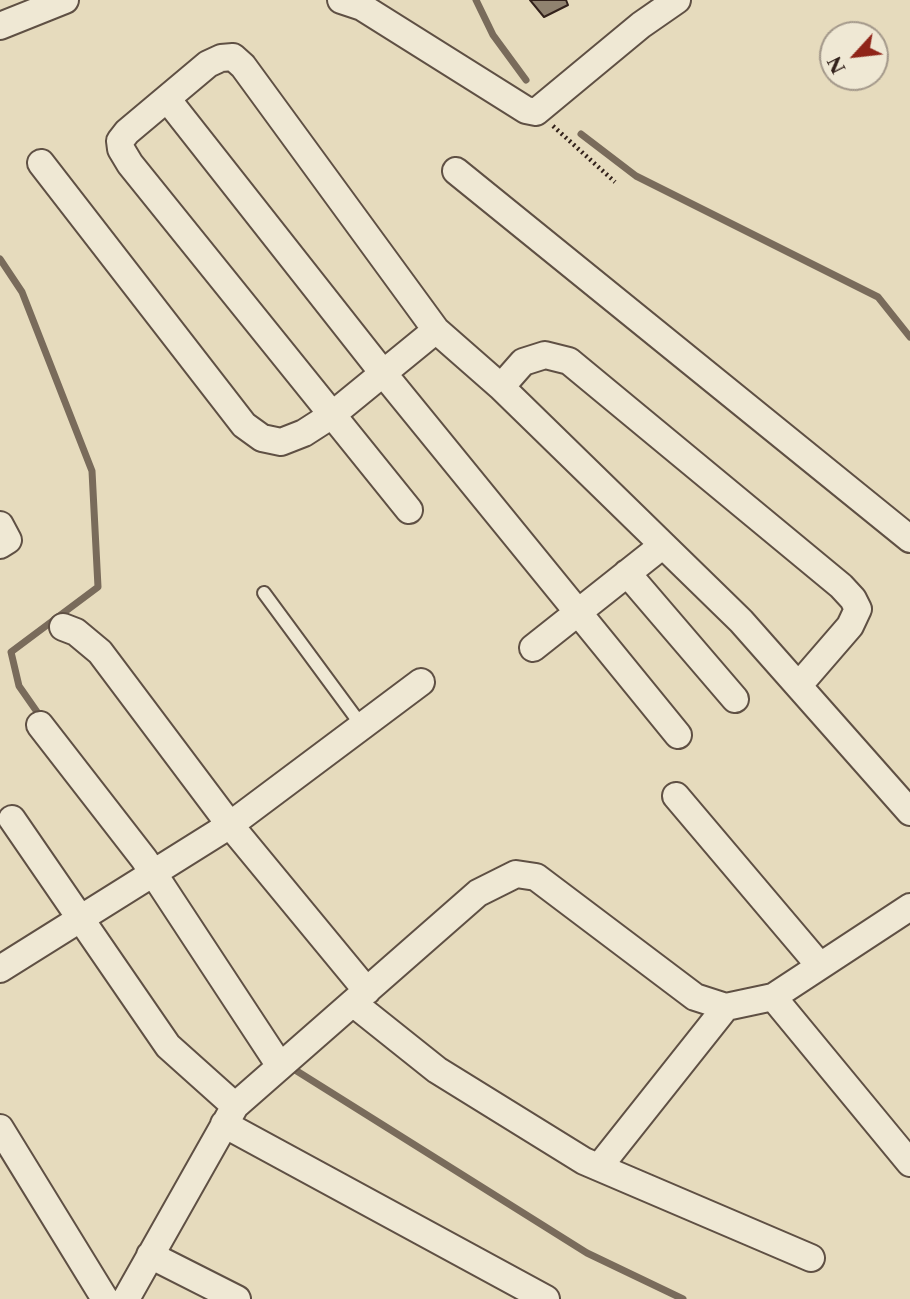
<!DOCTYPE html>
<style>
body{margin:0}
#map{position:relative;width:910px;height:1299px;overflow:hidden;background:#e6dbbd;font-family:"Libre Caslon Text",serif}
canvas{display:block}
.north{position:absolute;left:819px;top:21px;width:70px;height:70px;box-sizing:border-box;background:#efe8d4;border:2px solid #a3988a;border-radius:50%;rotate:243deg;font-size:19px;font-weight:700;line-height:28px;text-align:center;color:#32211b}
.north::after{content:'';display:block;margin:auto;width:24px;height:32px;background:#8f2418;clip-path:polygon(50% 0,100% 100%,50% 72%,0 100%)}
</style>
<div id="map">
<canvas width="910" height="1299"></canvas>
<div class="north">N</div>
</div>
<script>
const g = document.querySelector('canvas').getContext('2d');
g.lineJoin = 'round';
const shape = rows => new Path2D(rows.map(r => 'M' + r).join(''));
function strokePath(path, color, width, dash) { g.strokeStyle = color; g.lineWidth = width; g.lineCap = dash ? 'butt' : 'round'; g.setLineDash(dash || []); g.stroke(path); }
function fill(path, color) { g.fillStyle = color; g.fill(path, 'evenodd'); }
const stream = shape([
 [476,0,493,35,526,80],
 [581,134,636,176,878,297,910,337],
 [0,259,22,292,92,471,98,587,11,652,19,686,42,719],
 [292,1068,587,1253,683,1299]
]);
const building = shape([
 [530,0,566,0,568,5,544,17,530,0]
]);
const path = shape([
 [553,126,615,182]
]);
const lane = shape([
 [264,593,362,726]
]);
const street = shape([
 [341,0,362,7,526,110,536,112,641,25,677,0],
 [0,26,65,0],
 [168,100,383,373,678,735],
 [41,163,244,425,262,438,281,442,304,433,332,415,436,330],
 [456,171,910,539],
 [501,387,523,362,545,355,569,361,841,586,853,599,858,609,850,626,799,685],
 [409,510,130,164,121,149,120,141,127,132,208,64,221,58,233,57,243,66,436,330,501,387,741,621,910,812],
 [0,525,8,540,0,545],
 [627,573,735,699],
 [63,627,76,632,100,652,230,825,367,991],
 [533,648,663,545],
 [40,725,144,859,280,1066],
 [676,796,820,966],
 [12,819,168,1046,235,1106],
 [0,969,230,825,421,682],
 [773,997,910,1163],
 [353,1003,437,1070,584,1161,811,1258],
 [224,1124,546,1299],
 [0,1128,105,1299],
 [599,1167,726,1007],
 [150,1255,237,1299],
 [126,1299,235,1106,478,893,516,874,536,877,695,997,726,1007,773,997,910,907]
]);
strokePath(stream, '#796b5b', 7);
fill(building, '#90826f');
strokePath(building, '#32211b', 2);
strokePath(lane, '#5f5044', 16);
strokePath(street, '#5f5044', 30);
strokePath(path, '#32211b', 4.5, [2, 3.5]);
strokePath(lane, '#efe8d4', 12);
strokePath(street, '#efe8d4', 26);
</script>
